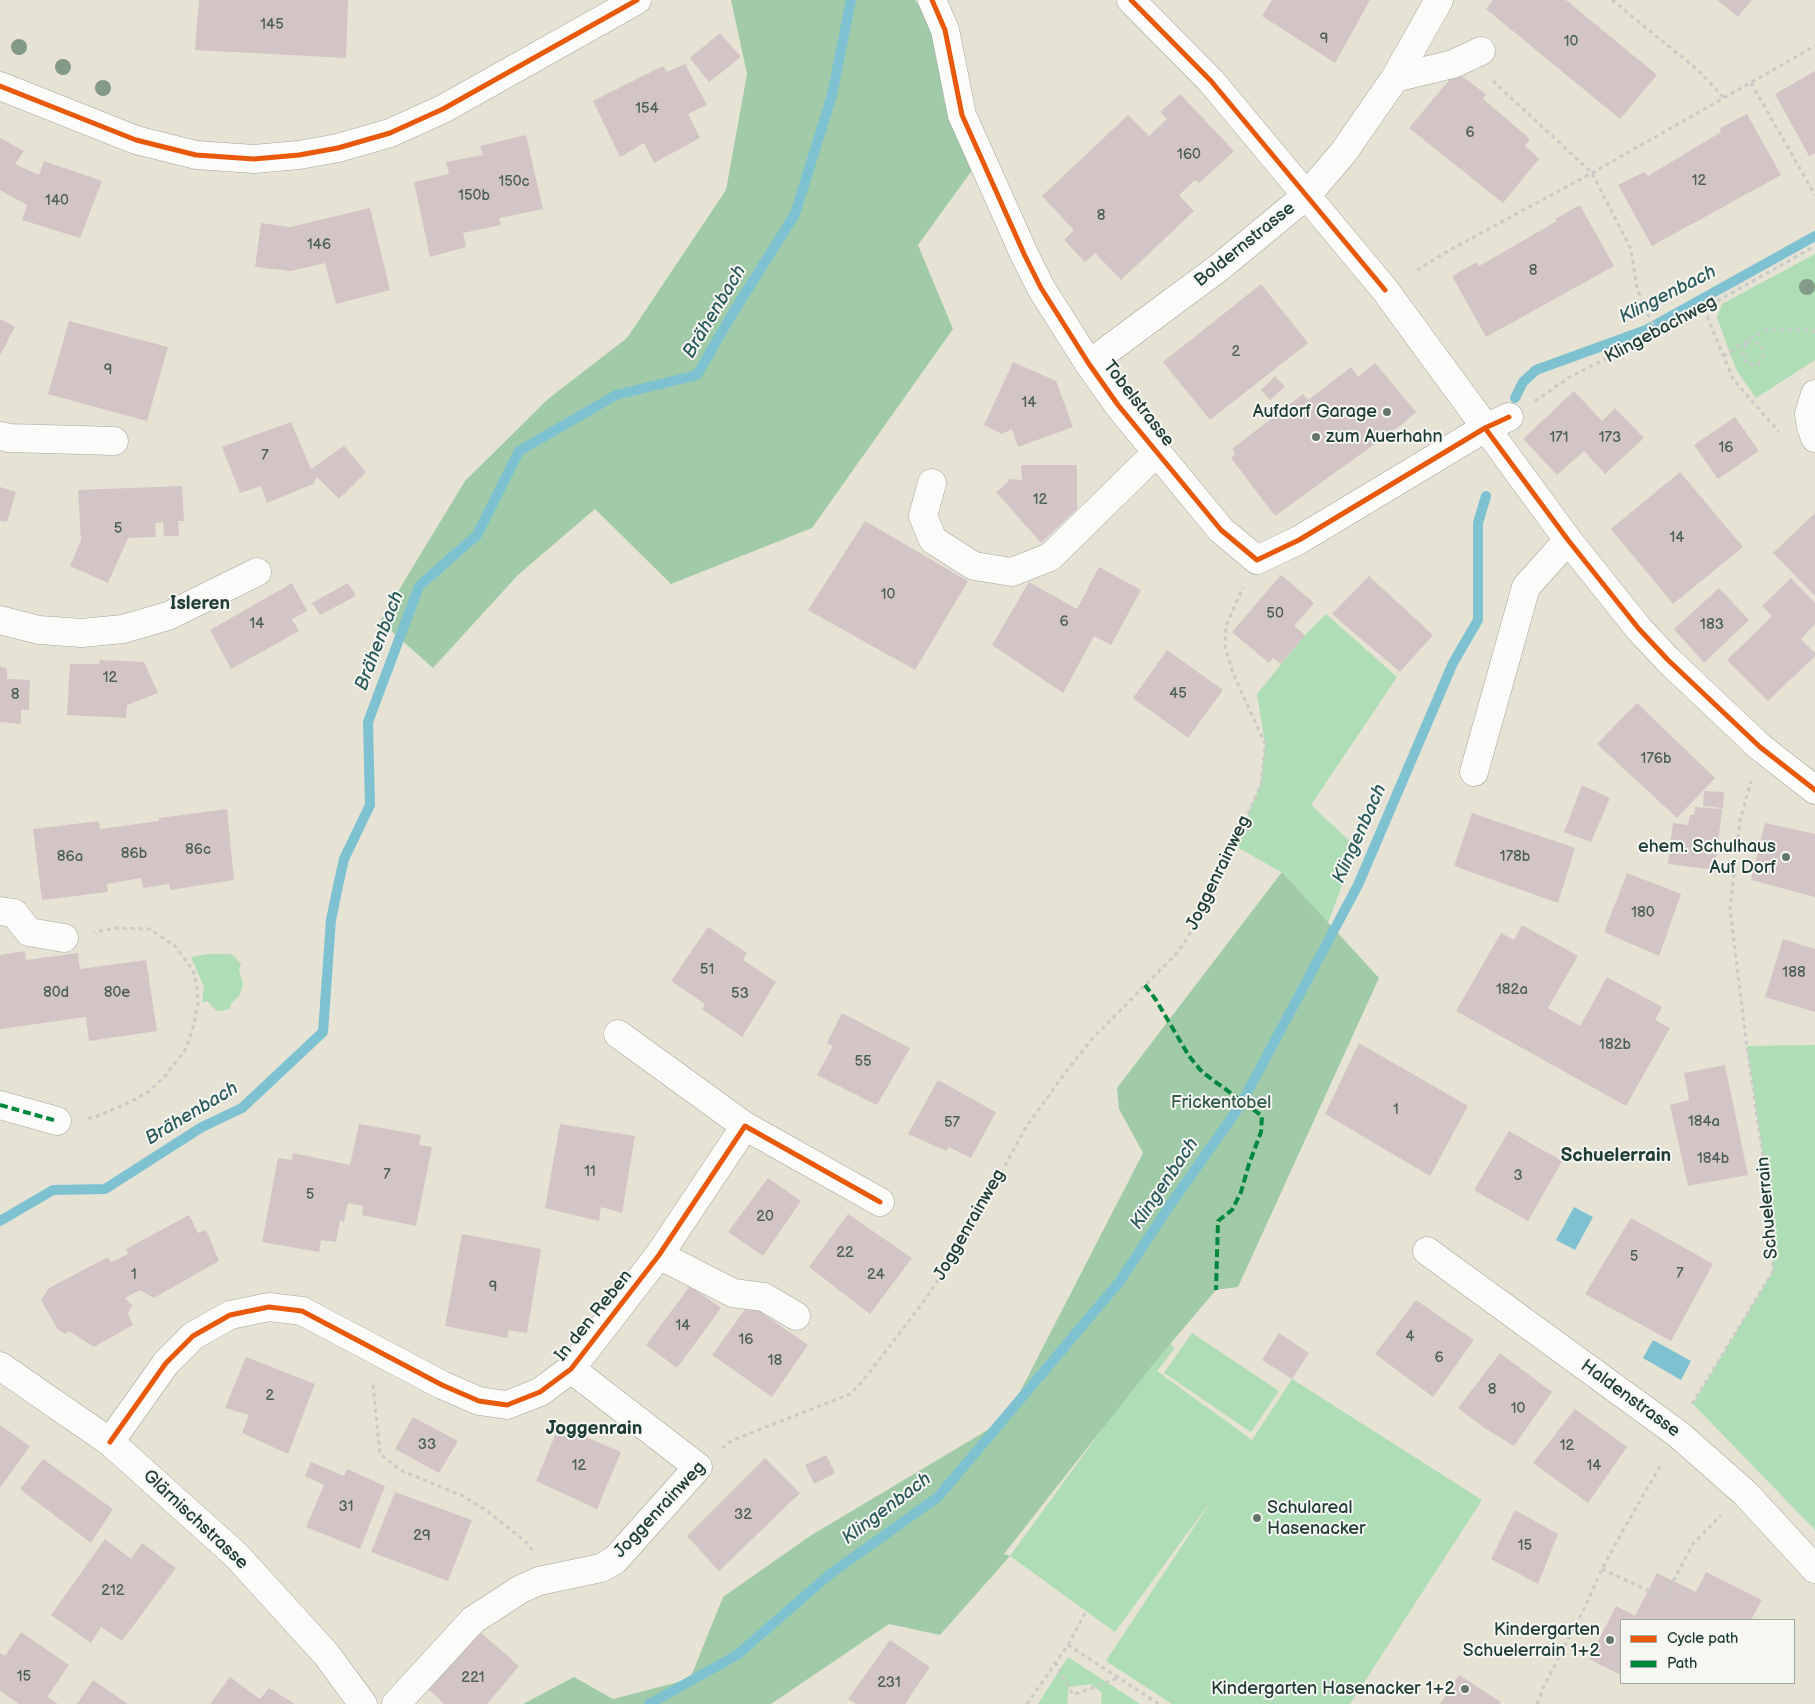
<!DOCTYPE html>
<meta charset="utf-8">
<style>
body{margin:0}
#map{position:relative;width:1815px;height:1704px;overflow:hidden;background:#e6e3d5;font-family:"Balsamiq Sans",sans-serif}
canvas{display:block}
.legend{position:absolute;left:1620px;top:1619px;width:175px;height:65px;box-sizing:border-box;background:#f6f6f2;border:1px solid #a0aca6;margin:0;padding:6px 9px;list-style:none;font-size:15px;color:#1f3d34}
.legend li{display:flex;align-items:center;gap:10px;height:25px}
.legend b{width:25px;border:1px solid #a0aca6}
</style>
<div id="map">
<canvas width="1815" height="1704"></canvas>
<ul class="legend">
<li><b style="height:6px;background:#e8590c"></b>Cycle path</li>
<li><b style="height:6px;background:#00873e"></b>Path</li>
</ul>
</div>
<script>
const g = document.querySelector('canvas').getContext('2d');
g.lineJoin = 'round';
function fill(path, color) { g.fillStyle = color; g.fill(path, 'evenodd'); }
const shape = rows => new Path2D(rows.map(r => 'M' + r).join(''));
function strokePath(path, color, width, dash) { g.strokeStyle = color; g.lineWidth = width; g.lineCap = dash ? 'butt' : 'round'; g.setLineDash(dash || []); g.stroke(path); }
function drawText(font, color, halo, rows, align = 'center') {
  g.font = font + ' "Balsamiq Sans",sans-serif'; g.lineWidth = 4; g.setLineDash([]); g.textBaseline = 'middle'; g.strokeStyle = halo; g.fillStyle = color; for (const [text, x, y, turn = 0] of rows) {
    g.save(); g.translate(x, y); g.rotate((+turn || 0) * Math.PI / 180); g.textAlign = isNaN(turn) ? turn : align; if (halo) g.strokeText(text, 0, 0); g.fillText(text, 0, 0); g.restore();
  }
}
const green = shape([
 [1815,254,1815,360,1756,398,1737,371,1729,351,1717,317,1722,304],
 [1326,614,1397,677,1311,805,1356,847,1328,923,1283,873,1235,846,1261,783,1265,744,1257,694,1305,635],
 [208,954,229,954,234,956,241,964,239,970,243,984,240,995,231,1004,230,1009,217,1011,207,1001,202,1003,204,987,191,957],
 [1815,1045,1815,1530,1693,1404,1773,1271,1771,1213,1747,1046],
 [1155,1333,1175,1348,1157,1371,1252,1440,1292,1379,1482,1500,1350,1704,1172,1704,1106,1661,1214,1497,1115,1632,1010,1556,1103,1428,1087,1415],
 [1192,1333,1279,1391,1251,1432,1164,1373],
 [1068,1657,1140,1704,1101,1704,1102,1693,1091,1684,1069,1687,1067,1704,1038,1704]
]);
const forest = shape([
 [731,0,915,0,940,34,944,101,973,169,918,245,953,329,812,528,671,584,595,509,518,575,433,668,380,621,465,481,548,399,627,338,726,190,747,74],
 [1282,872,1379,978,1238,1287,1216,1290,1154,1363,1004,1554,1010,1556,940,1635,889,1624,771,1704,523,1704,574,1677,613,1699,690,1679,723,1597,810,1536,1006,1419,1143,1153,1119,1109,1117,1088]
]);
const water = shape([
 [1574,1207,1593,1217,1575,1250,1556,1240],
 [1653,1340,1691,1361,1681,1380,1643,1358]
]);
const stream = shape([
 [1515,398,1523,382,1536,370,1646,330,1815,236],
 [0,1221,53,1190,105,1189,202,1127,242,1108,323,1032,331,920,338,886,344,859,370,805,368,722,419,586,477,535,519,451,616,395,697,375,731,316,795,214,832,95,851,0],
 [649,1704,737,1655,830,1574,938,1497,1120,1281,1170,1205,1240,1106,1358,885,1453,663,1478,620,1478,523,1486,496]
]);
const building = shape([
 [199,0,348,0,346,58,195,50],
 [1272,0,1370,0,1335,63,1262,16],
 [1493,0,1566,0,1657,75,1620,119,1486,9],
 [1717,0,1752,0,1738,17],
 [720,33,741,57,709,82,690,58],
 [685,64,707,105,688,114,700,138,654,163,644,143,620,157,593,101,663,66,667,72],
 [1815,71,1815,153,1809,156,1775,94],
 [1456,72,1486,94,1483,99,1530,139,1525,146,1539,159,1503,203,1409,128],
 [1180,94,1234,151,1199,183,1195,180,1179,195,1194,211,1121,280,1095,253,1085,262,1064,240,1074,230,1042,196,1128,115,1149,136,1167,119,1160,112],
 [1747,114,1781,175,1652,246,1618,185,1644,172,1648,176,1721,132,1720,128],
 [526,135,543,209,499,218,501,225,463,233,466,247,430,257,414,182,449,174,446,162,483,155,480,146],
 [0,138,24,151,15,164,39,175,44,161,102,181,80,238,22,220,27,205,0,190],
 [1580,205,1614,266,1486,337,1452,276,1477,262,1479,266,1557,221,1555,219],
 [370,208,390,290,336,304,325,263,291,271,255,267,261,223,290,227],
 [1261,284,1308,343,1210,420,1163,362],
 [0,319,15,327,0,355],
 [69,321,168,347,147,421,48,394],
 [1013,362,1056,381,1073,427,1018,447,1012,429,1002,434,984,425],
 [1375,363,1416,412,1401,425,1275,516,1231,458,1235,454,1232,449,1303,394,1308,400,1351,367,1358,377],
 [1275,376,1285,387,1270,400,1261,390],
 [1574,391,1602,421,1615,408,1644,438,1605,474,1584,451,1557,475,1523,439],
 [1735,417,1759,451,1718,479,1694,445],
 [291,422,311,469,344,446,366,472,339,499,317,477,313,484,267,503,261,486,240,493,222,447],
 [1021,465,1077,465,1077,509,1041,543,996,492,1008,482,1008,479,1022,480],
 [1680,472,1743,547,1673,604,1611,529],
 [182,486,184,521,178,521,179,536,164,536,163,522,155,523,156,537,128,538,108,583,70,566,81,540,78,490],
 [0,487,16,492,7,522,0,521],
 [1815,513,1815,596,1773,553],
 [865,521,968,581,915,670,808,610],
 [1099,567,1141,590,1111,645,1094,636,1063,693,992,645,1029,582,1077,609],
 [1281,575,1314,603,1294,626,1305,635,1281,664,1273,658,1269,663,1232,632],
 [1369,576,1433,635,1400,672,1332,614],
 [1791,578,1815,603,1815,624,1801,639,1815,653,1815,656,1768,701,1727,660,1772,616,1762,606],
 [292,583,307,611,292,619,299,631,231,669,210,630],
 [348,583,356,596,320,615,312,603],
 [1719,588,1749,620,1704,663,1674,629],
 [1167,650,1223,690,1188,738,1133,698],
 [99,660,144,662,158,693,127,705,126,718,67,715,70,664,100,664],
 [0,666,7,669,7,679,30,680,29,710,21,710,21,724,0,722],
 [1637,703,1715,778,1677,818,1597,744],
 [1582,785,1610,798,1591,842,1564,832],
 [1704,791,1724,792,1723,808,1703,806],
 [1695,807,1722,809,1715,870,1668,864,1673,823,1688,825,1690,815,1694,815],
 [227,809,234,880,170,890,169,884,143,888,141,878,107,884,108,892,42,900,33,829,99,821,100,829,159,821,159,818],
 [1472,813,1575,848,1558,903,1454,866],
 [1765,823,1815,834,1815,897,1751,880],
 [1627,873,1681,894,1659,956,1604,932],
 [1522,925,1578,956,1548,1008,1580,1026,1607,977,1662,1007,1655,1020,1670,1028,1626,1106,1456,1011,1501,933,1514,940],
 [708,927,747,953,743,960,776,982,742,1037,702,1009,705,1004,671,981],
 [1783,939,1815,949,1815,1012,1765,997],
 [25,951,26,960,78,953,80,969,146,960,157,1031,89,1041,86,1017,0,1029,0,955],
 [842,1013,910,1048,877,1105,817,1075,833,1046,827,1043],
 [1359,1043,1468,1106,1430,1176,1325,1114],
 [1725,1065,1748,1175,1688,1186,1670,1105,1689,1100,1684,1073],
 [938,1080,996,1112,971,1158,949,1147,946,1151,908,1134],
 [359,1124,421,1135,419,1145,432,1147,416,1226,362,1215,363,1206,348,1203,344,1222,340,1220,336,1242,321,1240,319,1252,262,1242,278,1158,292,1160,293,1153,350,1165],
 [560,1124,635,1136,622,1213,601,1207,599,1221,545,1208],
 [1509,1131,1562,1161,1528,1221,1474,1190],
 [768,1178,801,1201,763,1256,728,1232],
 [848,1214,912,1258,870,1314,809,1267],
 [189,1215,198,1233,206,1230,219,1261,154,1298,140,1290,125,1298,132,1305,128,1314,133,1325,94,1347,69,1331,65,1334,58,1330,41,1300,49,1288,108,1257,111,1262,128,1254,126,1249],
 [1631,1218,1713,1264,1671,1341,1585,1294],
 [462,1234,541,1249,527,1333,509,1330,507,1338,445,1326],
 [690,1286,721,1308,677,1368,646,1345],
 [1416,1300,1474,1340,1433,1397,1375,1354],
 [749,1304,808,1345,772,1397,712,1355],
 [1279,1333,1309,1353,1292,1379,1262,1360],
 [1500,1353,1552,1392,1514,1446,1483,1427,1458,1408],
 [246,1357,315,1384,288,1454,242,1433,249,1415,225,1408],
 [1575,1409,1627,1447,1588,1503,1533,1463],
 [413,1417,458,1441,439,1473,395,1449],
 [0,1425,30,1446,0,1488],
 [559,1426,621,1452,597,1509,536,1481],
 [826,1455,835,1473,814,1484,805,1465],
 [765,1458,800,1493,719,1571,687,1536],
 [43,1459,113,1509,91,1543,20,1489],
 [311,1462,344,1476,347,1469,385,1486,360,1549,306,1527,324,1485,305,1476],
 [395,1492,472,1520,448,1581,371,1552],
 [1515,1510,1558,1534,1538,1584,1491,1559],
 [105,1539,131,1559,142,1543,176,1568,122,1641,101,1627,91,1643,51,1615],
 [1706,1572,1762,1600,1751,1620,1621,1620,1621,1675,1589,1659,1616,1606,1635,1616,1657,1573,1696,1592],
 [479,1631,519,1666,487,1704,444,1704,428,1689],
 [21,1632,69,1665,47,1697,58,1704,19,1704,0,1691,0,1653,5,1656],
 [890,1640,930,1667,905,1704,856,1704,848,1699],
 [1459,1675,1501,1702,1500,1704,1440,1704],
 [230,1677,260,1699,269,1688,295,1704,210,1704],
 [93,1680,128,1704,77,1704]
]);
const path = shape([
 [1612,0,1699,71,1724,98],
 [1493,81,1592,173,1631,249,1637,288,1646,311,1658,333],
 [1751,83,1815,195],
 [1417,270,1448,251,1592,173,1815,46],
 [1704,309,1733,379,1779,432],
 [1747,341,1758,344,1763,349,1763,359,1758,364,1754,365,1747,363,1743,357,1743,350,1747,341],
 [1723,356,1759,333,1769,329,1815,331],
 [1535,401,1568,378,1703,309,1815,246],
 [88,1118,93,1118,128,1103,148,1092,165,1076,185,1050,193,1028,198,1003,197,987,193,970,175,946,150,929,118,928,94,932],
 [373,1385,380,1454,402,1471,463,1496,487,1511,525,1541,532,1550],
 [1692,1404,1773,1271,1772,1220,1746,1040,1730,909,1740,821,1751,781],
 [722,1448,733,1440,850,1394,863,1381,924,1301,963,1243,1026,1127,1068,1069,1093,1038,1178,952,1207,907,1261,784,1265,744,1233,673,1225,647,1226,626,1243,587],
 [1602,1569,1664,1598,1693,1544,1721,1515],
 [1068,1645,1159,1704],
 [1055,1662,1073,1695,1118,1678],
 [1027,1704,1068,1645,1086,1611],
 [1537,1704,1545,1684,1584,1609,1602,1569,1622,1532,1662,1463]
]);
const minor = shape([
 [932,0,945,30,962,115,1025,256,1041,288,1089,364,1118,405,1221,530,1257,560,1299,540,1485,428,1509,417],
 [1131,0,1211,81,1385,290,1568,540,1639,629,1668,660,1760,747,1815,790],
 [1395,78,1453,64,1481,51],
 [0,86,136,140,196,155,254,159,299,155,338,148,390,133,443,109,637,0],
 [1089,364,1221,266,1307,195,1343,153,1395,78,1439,0],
 [1815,394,1809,414,1811,427,1815,438],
 [0,436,9,438,114,441],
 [932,483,923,516,933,540,974,566,1012,572,1050,557,1157,452],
 [0,620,39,630,82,633,123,629,168,616,257,572],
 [1474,772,1526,587,1568,540],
 [0,911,14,913,29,932,64,938],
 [618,1034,745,1126],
 [0,1105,57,1121],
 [1427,1251,1678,1434,1745,1493,1815,1569],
 [659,1255,733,1293,764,1297,796,1316],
 [0,1366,110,1442,236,1555,326,1654,363,1704],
 [110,1442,166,1363,193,1336,230,1315,269,1307,302,1311,442,1385,479,1401,507,1405,540,1392,571,1369,659,1255,745,1126,880,1202],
 [396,1704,473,1620,521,1589,539,1581,601,1568,615,1560,698,1467,571,1369]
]);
const quiet = shape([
 [1145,985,1156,1000,1189,1056,1202,1072,1262,1116,1261,1132,1249,1164,1241,1192,1232,1210,1218,1221,1216,1290],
 [0,1105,57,1121]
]);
const cycleway = shape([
 [932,0,945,30,962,115,1025,256,1041,288,1089,364,1118,405,1221,530,1257,560,1299,540,1485,428,1509,417],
 [1131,0,1211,81,1385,290],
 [0,86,136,140,196,155,254,159,299,155,338,148,390,133,443,109,637,0],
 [1485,428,1568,540,1639,629,1668,660,1760,747,1815,790],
 [110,1442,166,1363,193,1336,230,1315,269,1307,302,1311,442,1385,479,1401,507,1405,540,1392,571,1369,659,1255,745,1126,880,1202]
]);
const trees = [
 [19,47],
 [63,67],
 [103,88],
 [1807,287]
];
const markers = [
 [1387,412,5,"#65776c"],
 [1316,437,5,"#65776c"],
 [1786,857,5,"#65776c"],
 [1257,1518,5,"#65776c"],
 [1610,1640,5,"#65776c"],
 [1465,1689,5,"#65776c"]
];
const numberNames = [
 ["145",272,25],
 ["9",1324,39],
 ["10",1571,42],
 ["154",647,109],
 ["6",1470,133],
 ["160",1189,155],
 ["12",1699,181],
 ["150c",514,182],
 ["150b",474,196],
 ["140",57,201],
 ["8",1101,216],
 ["146",319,245],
 ["8",1533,271],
 ["2",1236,352],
 ["9",108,370],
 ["14",1029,403],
 ["171",1559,438],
 ["173",1610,438],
 ["16",1726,448],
 ["7",265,456],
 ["12",1040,500],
 ["5",118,529],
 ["14",1677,538],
 ["10",888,595],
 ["50",1275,614],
 ["6",1064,622],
 ["14",257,624],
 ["183",1712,625],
 ["12",110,678],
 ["45",1178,694],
 ["8",15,695],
 ["176b",1656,759],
 ["86c",198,850],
 ["86b",134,854],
 ["86a",70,857],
 ["178b",1515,857],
 ["180",1643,913],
 ["51",707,970],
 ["188",1794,973],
 ["182a",1512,990],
 ["80d",56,993],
 ["80e",117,993],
 ["53",740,994],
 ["182b",1615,1045],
 ["55",863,1062],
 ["1",1396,1110],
 ["184a",1704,1122],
 ["57",952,1123],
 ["184b",1713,1159],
 ["11",590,1172],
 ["7",387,1175],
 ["3",1518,1176],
 ["5",310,1195],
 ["20",765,1217],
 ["22",845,1253],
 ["5",1634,1257],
 ["7",1680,1274],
 ["1",134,1275],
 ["24",876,1275],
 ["9",493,1287],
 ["14",683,1326],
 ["4",1410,1337],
 ["16",746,1340],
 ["6",1439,1358],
 ["18",775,1361],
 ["8",1492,1390],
 ["2",270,1396],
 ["10",1518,1409],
 ["33",427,1445],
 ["12",1567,1446],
 ["12",579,1466],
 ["14",1594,1466],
 ["31",346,1507],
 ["32",743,1515],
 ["29",422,1536],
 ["15",1525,1546],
 ["212",113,1591],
 ["15",24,1677],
 ["221",473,1678],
 ["231",889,1683]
];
const streetNames = [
 ["Boldernstrasse",1245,245,-39],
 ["Klingebachweg",1661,330,-28],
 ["Tobelstrasse",1138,404,52],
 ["Joggenrainweg",1219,873,-64],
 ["Schuelerrain",1768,1208,-95],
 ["Joggenrainweg",970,1225,-60],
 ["In den Reben",594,1316,-51],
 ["Haldenstrasse",1630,1399,36],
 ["Joggenrainweg",660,1510,-47],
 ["Glärnischstrasse",195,1520,43]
];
const poiNames = [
 ["Aufdorf Garage",1377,412],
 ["zum Auerhahn",1326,437,"left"],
 ["ehem. Schulhaus",1776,847],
 ["Auf Dorf",1776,868],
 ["Schulareal",1267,1508,"left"],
 ["Hasenacker",1267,1529,"left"],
 ["Kindergarten",1600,1630],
 ["Schuelerrain 1+2",1600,1651],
 ["Kindergarten Hasenacker 1+2",1455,1689]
];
const parkNames = [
 ["Frickentobel",1221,1103]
];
const waterNames = [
 ["Klingenbach",1668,295,-27],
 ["Brähenbach",715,312,-59],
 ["Brähenbach",380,641,-69],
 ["Klingenbach",1360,834,-66],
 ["Brähenbach",192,1114,-31],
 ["Klingenbach",1165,1184,-56],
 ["Klingenbach",887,1509,-37]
];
const neighbourhoodNames = [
 ["Isleren",200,604],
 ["Schuelerrain",1616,1156],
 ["Joggenrain",594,1429]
];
fill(green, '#aeddb6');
fill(forest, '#a1cba8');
fill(water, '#7ec2d2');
strokePath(stream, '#7ec2d2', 10);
fill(building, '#d3c5c5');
strokePath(minor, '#a3a59c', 29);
strokePath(path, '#c9cbc7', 3, [4, 4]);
strokePath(minor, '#fbfbf9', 28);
strokePath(quiet, '#00873e', 4, [8, 4]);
strokePath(cycleway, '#e8590c', 5);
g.fillStyle = '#849988';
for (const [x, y] of trees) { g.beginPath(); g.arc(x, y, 8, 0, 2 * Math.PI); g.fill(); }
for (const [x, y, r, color] of markers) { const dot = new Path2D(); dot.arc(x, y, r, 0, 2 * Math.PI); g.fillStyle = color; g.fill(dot); strokePath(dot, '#f6f6f2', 2); }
drawText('15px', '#4c5f58', null, numberNames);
drawText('18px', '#1f3d34', '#f6f6f2', streetNames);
drawText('18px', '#1f3d34', '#f6f6f2', poiNames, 'right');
drawText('18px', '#335c49', '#f6f6f2', parkNames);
drawText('italic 19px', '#2c5b5b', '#f6f6f2', waterNames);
drawText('bold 19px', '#1f3d34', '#f6f6f2', neighbourhoodNames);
</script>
